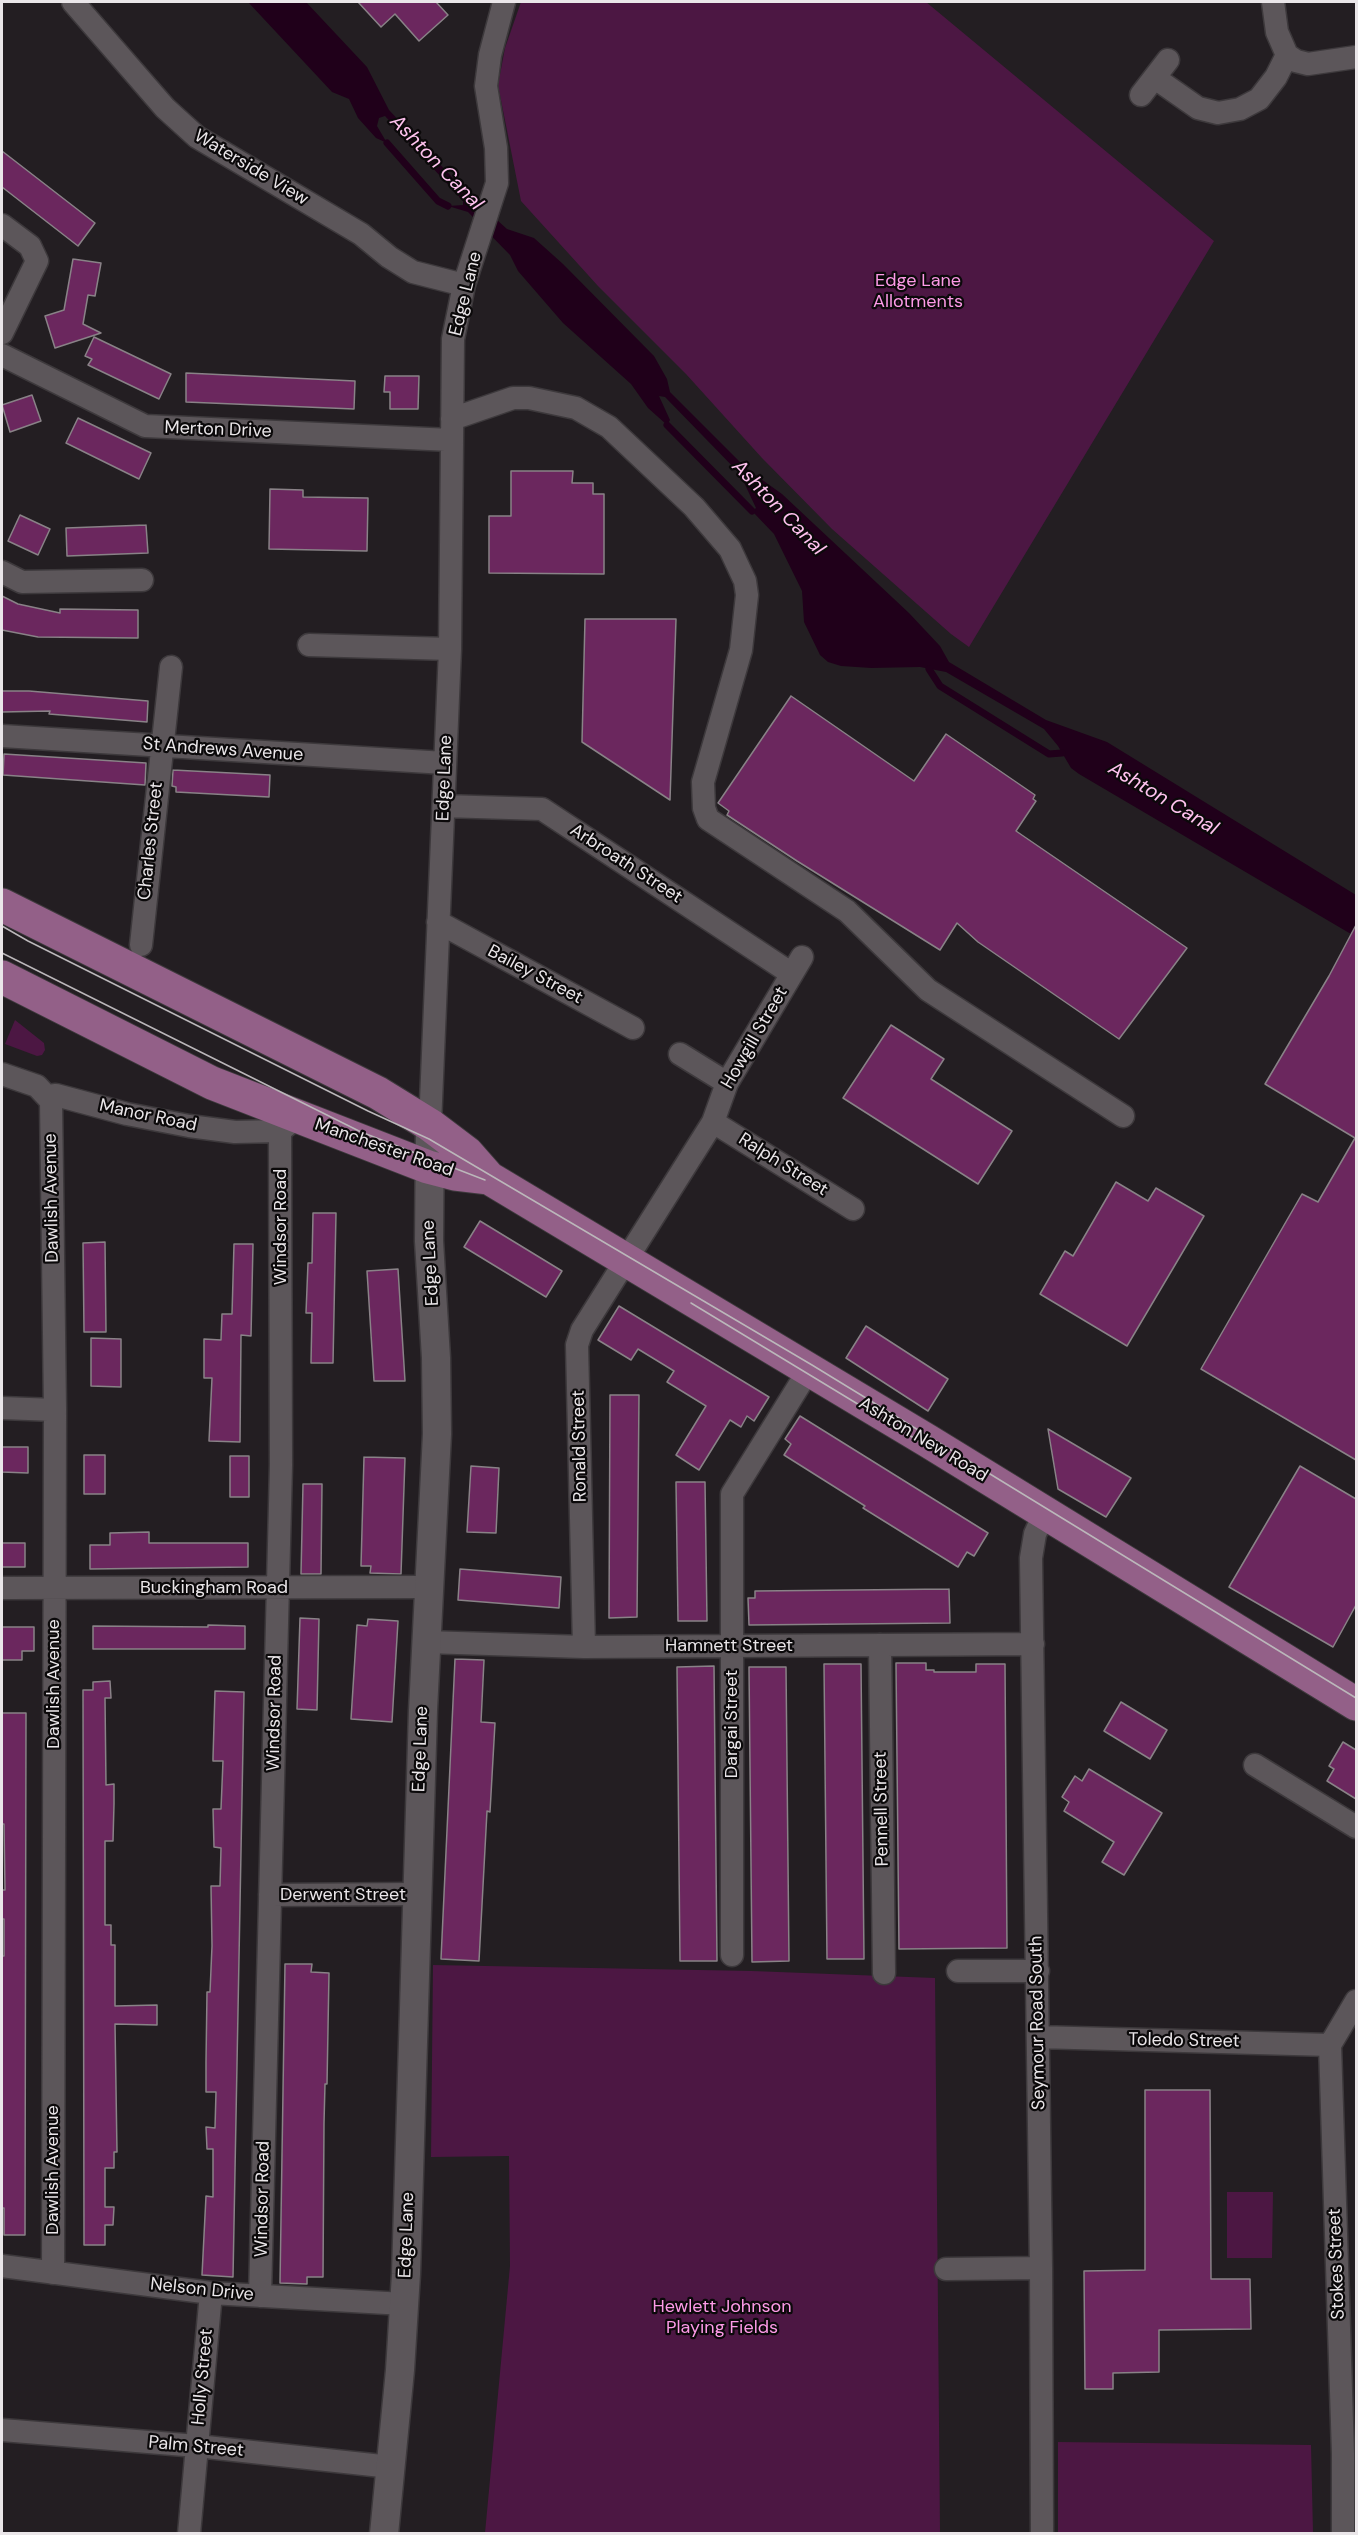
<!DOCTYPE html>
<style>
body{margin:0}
#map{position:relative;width:1358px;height:2535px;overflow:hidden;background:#231e22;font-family:"DM Sans",sans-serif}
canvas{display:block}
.frame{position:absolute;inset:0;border:3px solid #eae6e9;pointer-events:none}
</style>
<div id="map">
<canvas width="1358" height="2535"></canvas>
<div class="frame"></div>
</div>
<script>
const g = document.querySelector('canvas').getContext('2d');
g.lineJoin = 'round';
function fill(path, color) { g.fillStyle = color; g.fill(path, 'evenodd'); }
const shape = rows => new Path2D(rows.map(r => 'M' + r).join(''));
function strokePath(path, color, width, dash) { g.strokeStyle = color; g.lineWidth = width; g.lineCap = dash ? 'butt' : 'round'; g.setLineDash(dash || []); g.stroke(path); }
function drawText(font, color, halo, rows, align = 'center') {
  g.font = font + ' "DM Sans",sans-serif'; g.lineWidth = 4.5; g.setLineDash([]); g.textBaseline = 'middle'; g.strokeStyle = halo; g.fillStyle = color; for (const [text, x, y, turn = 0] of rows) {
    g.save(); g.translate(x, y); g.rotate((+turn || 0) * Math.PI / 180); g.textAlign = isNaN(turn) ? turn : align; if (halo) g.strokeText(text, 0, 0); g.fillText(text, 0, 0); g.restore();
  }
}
const green = shape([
 [521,2,926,2,1214,241,969,647,951,634,832,529,762,458,686,374,598,286,521,201,498,85,505,48],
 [15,1020,44,1043,45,1050,42,1055,37,1056,5,1044],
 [433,1965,752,1971,935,1978,940,2533,485,2533,510,2266,509,2156,431,2157],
 [1227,2192,1273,2192,1272,2258,1227,2258],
 [1058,2442,1311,2445,1313,2533,1058,2533]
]);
const water = shape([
 [248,2,306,2,367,67,389,110,466,192,507,229,534,238,563,264,654,356,667,379,670,392,747,469,782,494,909,613,940,646,949,662,1046,720,1107,742,1356,895,1356,937,1079,774,1071,768,1058,746,1044,729,946,672,920,667,871,668,841,666,828,662,820,655,804,622,802,591,774,534,752,511,756,508,740,474,665,397,659,396,670,420,667,425,648,408,631,384,563,323,518,271,510,255,468,212,448,206,463,205,463,201,385,116,379,118,377,126,387,143,376,138,358,118,349,99,332,92]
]);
const stream = shape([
 [387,143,438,201,448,206],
 [667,425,752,511],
 [929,669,940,686,1049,754,1062,753]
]);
const building = shape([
 [358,2,436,2,448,15,419,41,395,14,381,27,358,2],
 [2,151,95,223,78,246,2,187,2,151],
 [73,259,101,263,95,296,88,295,83,324,101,333,55,348,45,316,64,310,73,259],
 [94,337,171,374,159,399,88,365,92,359,85,356,94,337],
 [186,373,355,381,354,409,186,402,186,373],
 [385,376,419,376,418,409,390,409,390,392,384,392,385,376],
 [32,395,41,421,10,432,2,405,32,395],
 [78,418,151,453,139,479,66,443,78,418],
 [511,471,573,471,572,483,593,483,593,494,604,494,604,574,489,573,489,516,511,516,511,471],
 [270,489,303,490,303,497,368,498,367,551,269,549,270,489],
 [20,515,50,529,38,555,8,541,20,515],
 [146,525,148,553,67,556,66,528,146,525],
 [2,596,18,604,60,613,60,609,138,610,138,638,38,637,2,630,2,596],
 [585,619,676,619,670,800,582,742,585,619],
 [2,691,29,691,148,701,147,722,49,714,50,711,2,712,2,691],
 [791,696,914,781,946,734,1035,795,1033,799,1036,801,1016,831,1187,948,1119,1039,978,942,957,923,940,950,797,861,727,815,729,811,718,803,791,696],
 [4,754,146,763,145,785,3,775,4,754],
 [173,770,270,775,269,797,176,792,176,787,172,786,173,770],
 [1356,925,1356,1460,1201,1369,1302,1194,1318,1202,1355,1138,1265,1084,1329,976,1356,925],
 [891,1025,944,1059,931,1079,1012,1131,978,1184,843,1098,891,1025],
 [1116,1182,1148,1201,1156,1188,1204,1216,1127,1346,1040,1294,1065,1251,1073,1256,1116,1182],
 [313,1213,336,1213,333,1363,311,1363,312,1313,306,1313,308,1263,312,1263,313,1213],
 [480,1221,562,1271,546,1297,464,1247,480,1221],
 [105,1242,106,1332,84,1332,83,1243,105,1242],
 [234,1244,253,1244,251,1336,241,1335,240,1442,209,1441,212,1378,204,1378,204,1339,221,1340,222,1314,232,1314,234,1244],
 [398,1269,405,1381,374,1381,367,1271,398,1269],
 [619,1306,769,1397,754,1421,747,1416,741,1427,730,1420,699,1470,676,1455,706,1406,667,1382,674,1371,638,1349,631,1360,598,1340,619,1306],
 [866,1326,948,1379,928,1411,846,1358,866,1326],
 [91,1338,121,1339,121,1387,91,1386,91,1338],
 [610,1395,639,1395,637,1617,609,1618,610,1395],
 [800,1416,988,1533,974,1556,967,1552,958,1567,863,1508,865,1506,784,1455,791,1444,785,1439,800,1416],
 [1048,1429,1131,1478,1106,1517,1058,1489,1048,1429],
 [2,1447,28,1447,28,1473,2,1472,2,1447],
 [84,1455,105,1455,105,1494,84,1494,84,1455],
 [230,1456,249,1456,249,1497,230,1497,230,1456],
 [364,1457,405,1458,401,1574,370,1573,371,1566,361,1566,364,1457],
 [471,1466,499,1468,496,1533,467,1532,471,1466],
 [1300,1466,1356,1499,1356,1605,1333,1647,1229,1587,1300,1466],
 [676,1482,705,1482,707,1621,678,1621,676,1482],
 [303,1484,322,1484,321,1574,301,1574,303,1484],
 [149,1532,149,1543,248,1543,248,1567,90,1569,90,1545,110,1545,110,1533,149,1532],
 [2,1543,25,1543,25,1567,2,1567,2,1543],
 [460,1569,561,1577,559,1608,458,1600,460,1569],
 [949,1589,950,1623,749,1625,748,1598,755,1598,755,1591,949,1589],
 [300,1618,319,1619,317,1710,297,1709,300,1618],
 [368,1619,398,1621,392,1722,351,1719,357,1625,367,1626,368,1619],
 [208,1625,245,1626,245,1649,93,1649,93,1626,208,1627,208,1625],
 [2,1627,34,1627,34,1651,22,1651,22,1660,2,1660,2,1627],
 [455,1659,484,1660,481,1722,495,1723,490,1812,487,1811,479,1961,441,1959,455,1659],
 [896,1663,926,1663,926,1670,934,1670,934,1672,976,1672,976,1664,1005,1664,1007,1948,899,1949,896,1663],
 [824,1664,861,1664,864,1959,827,1959,824,1664],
 [714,1666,717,1961,680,1961,677,1667,714,1666],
 [749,1667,786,1667,789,1961,752,1962,749,1667],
 [110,1681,111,1698,105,1698,106,1785,114,1784,114,1804,113,1841,105,1841,105,1925,111,1925,111,1945,115,1945,115,2006,157,2005,157,2025,115,2024,117,2152,114,2152,114,2168,105,2168,105,2207,114,2207,113,2225,105,2225,105,2245,84,2245,83,1690,93,1690,93,1682,110,1681],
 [215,1691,244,1692,233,2277,202,2275,206,2196,213,2197,213,2149,207,2149,206,2127,215,2128,216,2092,206,2092,206,2062,207,1992,210,1992,212,1946,211,1886,220,1886,221,1848,214,1847,213,1809,221,1809,223,1761,213,1761,213,1758,215,1691],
 [1121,1702,1167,1730,1150,1759,1104,1731,1121,1702],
 [2,1713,26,1713,25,2235,4,2235,4,2208,2,2208,2,1956,4,1956,4,1919,2,1919,2,1890,5,1890,4,1824,2,1824,2,1713],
 [1343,1742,1356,1750,1356,1799,1327,1781,1334,1769,1329,1766,1343,1742],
 [1089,1769,1162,1813,1124,1875,1102,1862,1114,1842,1064,1811,1069,1802,1062,1797,1070,1784,1075,1776,1082,1781,1089,1769],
 [285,1964,312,1964,311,1972,329,1973,327,2084,325,2084,324,2123,323,2277,307,2277,307,2284,280,2283,285,1964],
 [1145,2090,1210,2090,1211,2279,1250,2279,1251,2329,1159,2330,1159,2372,1113,2373,1113,2389,1085,2389,1084,2271,1145,2270,1145,2090]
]);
const minor = shape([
 [73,2,165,108,197,137,361,234,389,257,413,272,464,285],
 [1287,55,1296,61,1308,64,1356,57],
 [1155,78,1198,108,1218,113,1240,109,1259,99,1276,77,1287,55,1277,32,1273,2],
 [1141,95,1168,60],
 [2,225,30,246,37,261,2,333],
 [2,355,145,426,451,440],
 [452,419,513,398,529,398,576,408,609,427,694,507,730,549,745,581,747,595,741,650,703,782,704,808,708,819,847,911,928,990,1123,1116],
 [2,572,22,582,142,580],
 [309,645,450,649],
 [2,736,445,763],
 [444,806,542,809,792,974],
 [438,922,633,1028],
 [141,945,171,667],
 [680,1054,727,1083],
 [2,1074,37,1086,51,1101,55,1410,53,2273],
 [48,1096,56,1095,127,1114,189,1126,235,1132,280,1131,291,1122],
 [713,1122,853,1209],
 [430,1125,450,649,453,339,464,285,497,183,496,148,486,86,490,55,504,2],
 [2,1408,55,1410],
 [2,1588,427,1587],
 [426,1642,584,1647,1033,1644],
 [880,1645,884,1973],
 [584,1647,577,1345,582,1330,713,1122,727,1083,802,957],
 [1255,1765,1356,1827],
 [270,1895,416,1894],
 [732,1955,732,1494,808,1371],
 [958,1971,1038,1971],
 [1038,2037,1330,2045],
 [2,2266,211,2293,404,2304],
 [946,2269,1041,2268],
 [260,2296,281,1465,280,1131],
 [2,2430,197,2446,391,2467],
 [189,2534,211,2293],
 [1042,2534,1041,2268,1031,1558,1035,1534,1044,1514],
 [1343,2534,1343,2454,1330,2045,1356,2001]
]);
const tertiary = shape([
 [384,2534,400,2370,406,2274,423,1710,437,1434,436,1358,429,1241,430,1125]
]);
const primary = shape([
 [2,905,378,1093,430,1125,467,1153,489,1178,928,1441,1356,1704],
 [2,977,212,1083,428,1167,455,1174,489,1178]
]);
const tram = shape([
 [2,926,28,941,368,1111,429,1139,812,1365,1356,1698],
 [2,953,361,1132,485,1180],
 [691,1303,927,1446]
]);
const streetNames = [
 ["Waterside View",251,168,31],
 ["Edge Lane",466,294,-76],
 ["Merton Drive",218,430,2],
 ["St Andrews Avenue",223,750,4],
 ["Edge Lane",445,778,-88],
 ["Charles Street",151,841,-84],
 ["Arbroath Street",626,864,33],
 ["Bailey Street",535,975,28],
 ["Howgill Street",755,1038,-60],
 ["Manor Road",148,1116,12],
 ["Manchester Road",384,1148,19],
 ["Ralph Street",783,1165,32],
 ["Dawlish Avenue",52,1198,-91],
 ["Windsor Road",281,1227,-90],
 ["Edge Lane",431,1263,-93],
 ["Ashton New Road",923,1440,31],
 ["Ronald Street",580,1446,-91],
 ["Buckingham Road",214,1588],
 ["Hamnett Street",729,1646],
 ["Dawlish Avenue",54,1684,-90],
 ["Windsor Road",275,1713,-89],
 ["Dargai Street",732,1724,-90],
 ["Edge Lane",421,1749,-88],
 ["Pennell Street",882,1809,-91],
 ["Derwent Street",343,1895],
 ["Seymour Road South",1038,2023,-91],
 ["Toledo Street",1184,2041,1],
 ["Dawlish Avenue",53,2170,-90],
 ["Windsor Road",263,2199,-89],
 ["Edge Lane",407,2235,-88],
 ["Stokes Street",1337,2264,-92],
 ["Nelson Drive",202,2290,6],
 ["Holly Street",203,2377,-85],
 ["Palm Street",196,2447,5]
];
const parkNames = [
 ["Edge Lane",918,281],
 ["Allotments",918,302],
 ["Hewlett Johnson",722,2307],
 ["Playing Fields",722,2328]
];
const waterNames = [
 ["Ashton Canal",436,163,46],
 ["Ashton Canal",778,508,46],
 ["Ashton Canal",1163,799,31]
];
fill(green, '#4c1743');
fill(water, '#20001a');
strokePath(stream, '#20001a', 7);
fill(building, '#6b275e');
strokePath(building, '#898287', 1.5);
strokePath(minor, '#3d393c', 25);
strokePath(tertiary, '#3d393c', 31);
strokePath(primary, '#3d393c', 35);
strokePath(minor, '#5c565a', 22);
strokePath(tertiary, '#5c565a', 28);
strokePath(primary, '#936088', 33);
strokePath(tram, '#bbb7ba', 1.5);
drawText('18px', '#eae6e9', '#0b090a', streetNames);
drawText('18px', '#fd9ae7', '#0b090a', parkNames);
drawText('italic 20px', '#ffc2ef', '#0b090a', waterNames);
</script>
